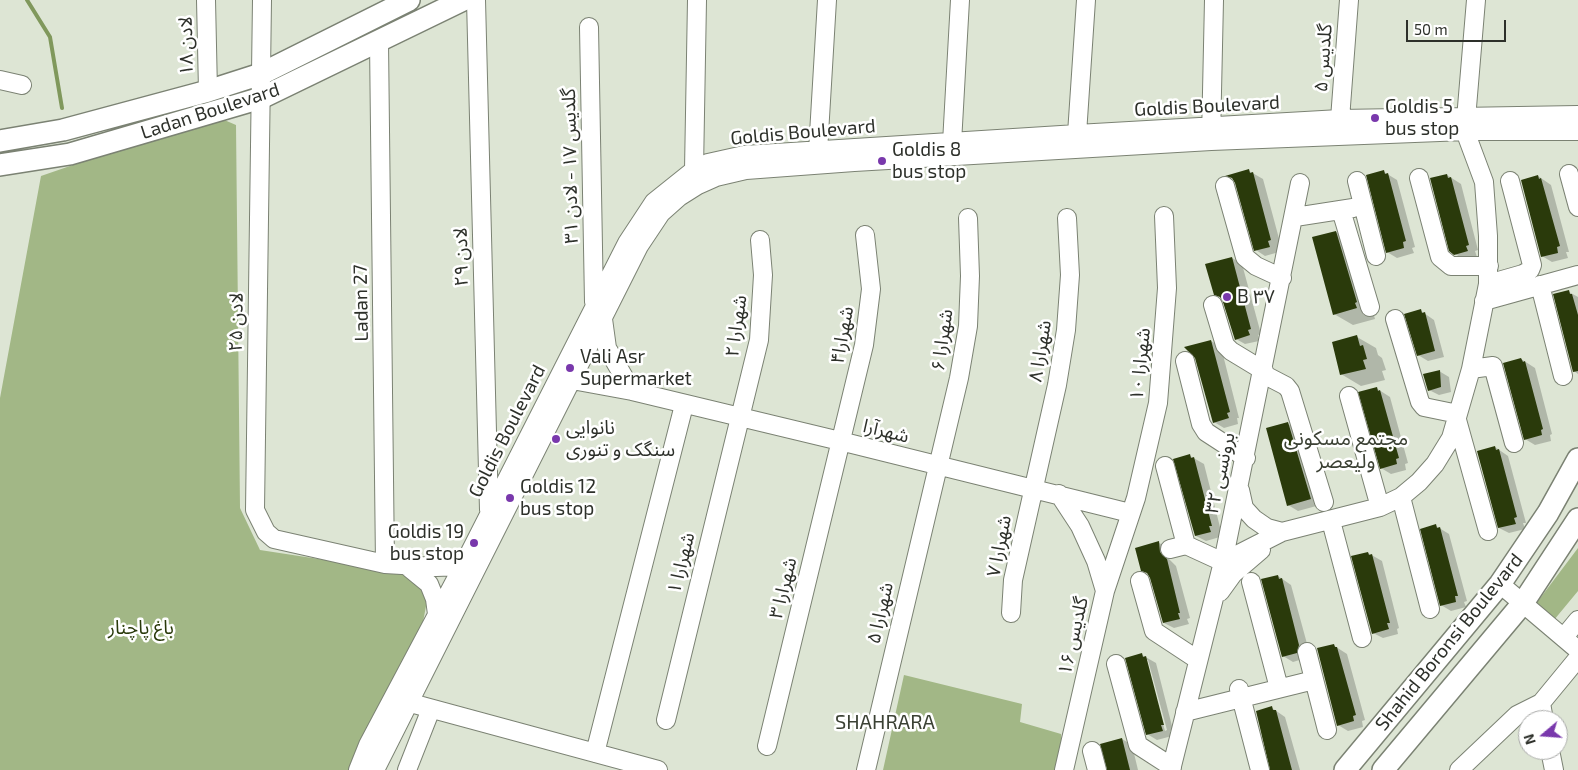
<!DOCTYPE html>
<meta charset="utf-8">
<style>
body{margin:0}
#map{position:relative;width:1578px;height:770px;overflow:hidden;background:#dde5d4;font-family:"Exo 2",sans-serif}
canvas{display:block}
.north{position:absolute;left:1518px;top:710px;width:50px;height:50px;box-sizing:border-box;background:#fff;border:1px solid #abacaa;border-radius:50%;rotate:252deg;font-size:14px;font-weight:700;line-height:20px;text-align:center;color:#2d302a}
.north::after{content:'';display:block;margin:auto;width:18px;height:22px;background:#7938ac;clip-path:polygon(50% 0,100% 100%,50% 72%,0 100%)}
.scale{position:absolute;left:1406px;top:20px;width:100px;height:22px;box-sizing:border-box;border:2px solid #2d302a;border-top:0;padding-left:6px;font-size:15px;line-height:18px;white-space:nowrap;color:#2d302a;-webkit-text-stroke:4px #fff;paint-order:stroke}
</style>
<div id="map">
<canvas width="1578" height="770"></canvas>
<div class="north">N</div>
<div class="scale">50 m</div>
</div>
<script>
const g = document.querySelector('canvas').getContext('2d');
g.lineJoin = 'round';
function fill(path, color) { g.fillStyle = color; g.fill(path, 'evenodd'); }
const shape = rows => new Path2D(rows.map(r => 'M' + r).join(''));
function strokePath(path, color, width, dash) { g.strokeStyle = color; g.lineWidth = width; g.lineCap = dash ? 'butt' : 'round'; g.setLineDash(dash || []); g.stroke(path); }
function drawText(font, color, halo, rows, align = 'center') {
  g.font = font + ' "Exo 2","Noto Sans Arabic",sans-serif'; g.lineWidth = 5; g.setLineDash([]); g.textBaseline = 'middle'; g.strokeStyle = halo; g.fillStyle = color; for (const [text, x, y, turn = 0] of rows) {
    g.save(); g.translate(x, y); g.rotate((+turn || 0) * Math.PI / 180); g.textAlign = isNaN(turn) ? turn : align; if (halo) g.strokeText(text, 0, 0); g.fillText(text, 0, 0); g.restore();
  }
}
const green = shape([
 [215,116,236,125,240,508,260,550,410,573,424,583,427,601,423,622,361,739,350,770,0,770,0,398,41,176],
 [1578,548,1578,591,1554,620,1535,605],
 [904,675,1022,704,1020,722,1061,734,1062,744,1055,770,883,770]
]);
const shadow = shape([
 [1249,171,1263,179,1281,246,1278,247,1279,252,1265,256,1256,250],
 [1384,172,1397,180,1415,247,1412,248,1414,253,1397,258,1387,252],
 [1447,175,1461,184,1478,250,1475,251,1477,257,1465,260,1455,254],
 [1538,176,1551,185,1569,252,1566,252,1568,258,1552,262,1542,256],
 [1336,232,1355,243,1375,319,1353,325,1334,314],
 [1232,258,1242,264,1261,334,1258,335,1259,341,1245,344,1236,339,1222,298],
 [1569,292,1578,297,1578,374,1574,371],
 [1421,311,1434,320,1444,357,1428,361,1418,355],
 [1357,337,1376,348,1378,355,1382,358,1386,370,1382,371,1385,380,1361,386,1341,374],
 [1211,341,1221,347,1239,418,1237,418,1238,424,1224,428,1214,422],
 [1521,359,1535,368,1552,434,1550,435,1551,441,1535,445,1525,439],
 [1439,371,1449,377,1451,392,1439,395,1429,390],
 [1376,388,1390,397,1408,463,1405,464,1406,470,1391,474,1381,468],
 [1288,424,1298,429,1320,505,1298,511,1288,505],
 [1495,447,1508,456,1526,523,1523,523,1525,529,1509,533,1499,528],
 [1190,456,1204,464,1221,531,1219,532,1220,537,1206,541,1196,536],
 [1436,526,1449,534,1467,601,1464,602,1466,607,1451,611,1441,605],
 [1159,543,1169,548,1169,559,1176,566,1190,618,1187,619,1189,624,1174,628,1164,623],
 [1368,553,1382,561,1399,628,1397,629,1398,634,1383,638,1373,633],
 [1278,576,1291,585,1309,651,1306,658,1293,662,1283,656],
 [1333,645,1347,654,1365,720,1362,721,1363,727,1348,731,1338,725],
 [1142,655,1156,663,1173,730,1170,731,1172,736,1157,740,1147,734],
 [1145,660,1148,660,1167,730,1165,731],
 [1272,708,1285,717,1300,770,1271,770],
 [1122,739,1132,745,1138,770,1108,770]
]);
const stream = shape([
 [27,0,50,37,62,108]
]);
const building = shape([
 [1249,169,1250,173,1253,172,1271,240,1268,241,1270,247,1254,251,1235,183,1232,178,1225,176],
 [1384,170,1385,174,1388,173,1406,241,1403,242,1404,248,1386,253,1366,175],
 [1447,174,1448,178,1451,177,1469,245,1466,246,1468,251,1454,255,1449,251,1430,178],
 [1538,175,1539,179,1541,178,1560,246,1557,247,1558,253,1541,257,1521,180],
 [1336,231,1357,302,1355,303,1357,308,1333,315,1312,237],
 [1232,257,1251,329,1248,330,1250,335,1235,340,1223,302,1220,297,1214,295,1205,264],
 [1569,290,1570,294,1572,294,1578,315,1578,371,1573,372,1553,294],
 [1421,309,1422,313,1425,312,1435,351,1417,356,1404,314],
 [1357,335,1360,346,1363,345,1367,359,1363,360,1366,369,1340,375,1332,342],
 [1211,340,1230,412,1227,413,1229,418,1213,423,1195,358,1184,347],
 [1521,358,1523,362,1525,361,1543,429,1541,430,1542,435,1524,440,1503,363],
 [1440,370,1441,387,1428,391,1423,374],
 [1377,387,1378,391,1380,390,1399,458,1396,459,1397,464,1380,469,1358,392],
 [1288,422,1311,499,1287,506,1266,428],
 [1495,446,1496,450,1499,449,1517,517,1514,518,1516,524,1498,528,1477,451],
 [1190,454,1191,458,1194,457,1212,526,1209,526,1211,532,1195,536,1173,459],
 [1436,524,1437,528,1440,527,1458,596,1455,596,1456,602,1440,606,1420,529],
 [1159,541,1160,552,1167,559,1180,613,1178,613,1180,619,1163,623,1150,578,1147,573,1141,571,1135,548],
 [1368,552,1369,555,1372,554,1390,623,1387,623,1389,629,1372,634,1351,556],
 [1278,575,1279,579,1282,578,1299,645,1297,653,1282,657,1261,579],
 [1334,644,1335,647,1337,647,1356,715,1353,716,1354,721,1337,726,1317,648],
 [1142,653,1143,657,1146,656,1164,725,1161,725,1163,731,1146,735,1125,658],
 [1272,706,1273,710,1276,710,1292,770,1270,770,1256,711],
 [1122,738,1130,770,1107,770,1100,744]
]);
const minor = shape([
 [206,0,208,91],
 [262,0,255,510,266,532,274,539,385,564,436,567,463,566],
 [476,0,489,510],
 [589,27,594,302],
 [379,42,385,564],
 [0,80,22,85],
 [1340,119,1349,0],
 [1077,134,1086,0],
 [1211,138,1214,0],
 [952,143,960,0],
 [818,151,827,0],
 [694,170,697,0],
 [1569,174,1578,207],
 [1419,178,1440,257,1451,266,1489,266],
 [1357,181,1376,256],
 [1225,186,1245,257,1256,266,1282,278],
 [1341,210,1370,307],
 [1295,217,1353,208],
 [1488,284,1523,274,1530,270,1532,265,1510,181],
 [1540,285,1563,376],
 [1484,301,1578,275],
 [1213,305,1225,345,1231,351,1264,371],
 [603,319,607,348,632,391],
 [1395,319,1420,402,1424,407,1458,414],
 [1185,361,1201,424,1206,432,1246,458],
 [1471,369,1493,366,1514,443],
 [1263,374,1286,386,1290,391,1324,502],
 [563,375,572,380,632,391,840,441,1130,513],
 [1349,396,1380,507],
 [1457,420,1488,531],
 [1165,466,1186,545],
 [1240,490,1244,508,1254,519,1267,528,1282,532],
 [1059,494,1080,526,1096,561,1105,591],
 [1401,497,1430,609],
 [1331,521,1362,638],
 [1170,549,1186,545,1223,562,1282,532,1380,507,1401,497,1419,482,1435,464,1451,438,1471,369,1488,284,1488,236,1484,182,1465,131,1476,0],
 [407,566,429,584,435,599,437,614],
 [1140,581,1154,631,1198,660],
 [1251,582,1279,688],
 [1500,584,1578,650],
 [1220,592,1233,574,1261,550],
 [1011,613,1013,580,1057,385,1066,330,1070,275,1067,218],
 [1564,637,1578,620],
 [1307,652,1327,730],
 [1116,664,1138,745,1172,767],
 [1239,689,1260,770],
 [407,702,658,770],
 [1185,712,1314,680],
 [666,720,759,340,763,275,760,240],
 [1544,720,1541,703,1578,658],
 [767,746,864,345,871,289,865,235],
 [1550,750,1554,770],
 [1092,751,1097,770],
 [595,753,684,405],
 [358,770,368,745,463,566,627,243,654,202,694,170,708,163,744,155,1077,134,1340,119,1578,115],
 [375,770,639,246,661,213,679,197,698,185,716,177,746,170,854,162,1211,141,1465,131,1578,131],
 [407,770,431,709],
 [866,770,959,378,968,326,970,276,968,218],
 [1064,770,1105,591,1136,498,1158,403,1167,288,1164,216],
 [1171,770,1223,562,1300,183],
 [1459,770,1517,715,1541,703]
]);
const major = shape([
 [0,141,63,130,208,91,261,74,409,0],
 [0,165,70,154,261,98,463,0],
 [1345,770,1500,584,1548,513,1578,459],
 [1383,770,1523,603,1578,519]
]);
const markers = [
 [1375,118,5,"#7938ac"],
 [882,161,5,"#7938ac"],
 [1227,297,5,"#7938ac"],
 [570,368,5,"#7938ac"],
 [556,439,5,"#7938ac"],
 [510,498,5,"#7938ac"],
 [474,543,5,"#7938ac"]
];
const streetNames = [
 ["لادن ۱۸",186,46,-91],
 ["گلدیس ۵",1323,58,-86],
 ["Goldis Boulevard",1207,106,-3],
 ["Ladan Boulevard",210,111,-18],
 ["Goldis Boulevard",803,132,-5],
 ["گلدیس ۱۷ - لادن ۳۱",570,166,-91],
 ["لادن ۲۹",461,257,-91],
 ["Ladan 27",361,303,-91],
 ["لادن ۲۵",236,322,-89],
 ["شهرارا ۲",736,326,-82],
 ["شهرارا۴",842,335,-80],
 ["شهرارا ۶",942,340,-82],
 ["شهرارا ۸",1040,351,-81],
 ["شهرارا ۱۰",1140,364,-84],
 ["Goldis Boulevard",507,431,-63],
 ["شهرآرا",886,431,14],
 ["برونسی ۳۲",1220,473,-78],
 ["شهرارا ۷",999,546,-79],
 ["شهرارا ۱",681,563,-76],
 ["شهرارا ۳",783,588,-76],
 ["شهرارا ۵",880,613,-77],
 ["گلدیس ۱۶",1073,636,-77],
 ["Shahid Boronsi Boulevard",1449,642,-51]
];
const poiNames = [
 ["Goldis 5",1385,107],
 ["bus stop",1385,129],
 ["Goldis 8",892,150],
 ["bus stop",892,172],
 ["B ۳۷",1237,297],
 ["Vali Asr",580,357],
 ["Supermarket",580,379],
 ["نانوایی",566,428],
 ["سنگک و تنوری",566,450],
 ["Goldis 12",520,487],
 ["bus stop",520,509],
 ["Goldis 19",464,532,"right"],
 ["bus stop",464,554,"right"]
];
const parkNames = [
 ["باغ پاچنار",141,628]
];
const neighbourhoodNames = [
 ["مجتمع مسکونی",1346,438],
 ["ولیعصر",1346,461],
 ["SHAHRARA",885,722]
];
fill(green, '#a2b786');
fill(shadow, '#0003');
strokePath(stream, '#80985c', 4);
fill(building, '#2a3a0b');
strokePath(minor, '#7b8273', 20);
strokePath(major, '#7b8273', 24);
strokePath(minor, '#fff', 18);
strokePath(major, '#fff', 21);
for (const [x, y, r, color] of markers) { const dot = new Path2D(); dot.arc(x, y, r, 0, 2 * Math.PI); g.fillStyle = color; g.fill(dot); strokePath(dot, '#fff', 2); }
drawText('19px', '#2d302a', '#fff', streetNames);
drawText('19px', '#2d302a', '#fff', poiNames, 'left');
drawText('19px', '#29390a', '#fff', parkNames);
drawText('20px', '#3b4134', '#fff', neighbourhoodNames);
</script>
